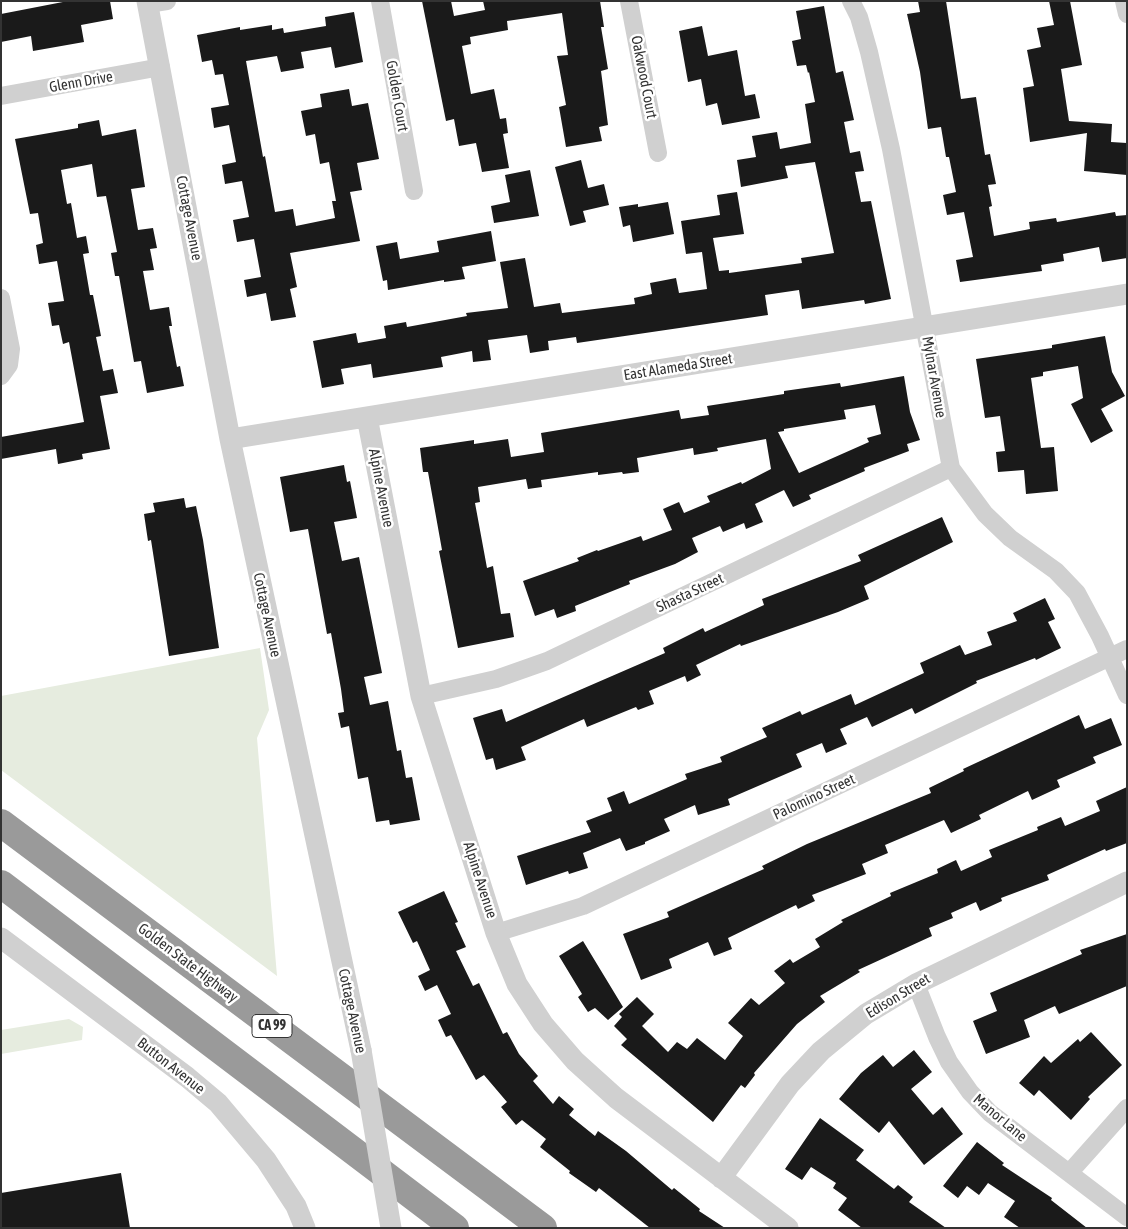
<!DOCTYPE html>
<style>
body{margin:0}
#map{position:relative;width:1128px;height:1229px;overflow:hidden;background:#fff;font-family:"Asap Condensed",sans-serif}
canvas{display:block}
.frame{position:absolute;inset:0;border:2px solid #333;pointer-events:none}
</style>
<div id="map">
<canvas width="1128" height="1229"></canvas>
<div class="frame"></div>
</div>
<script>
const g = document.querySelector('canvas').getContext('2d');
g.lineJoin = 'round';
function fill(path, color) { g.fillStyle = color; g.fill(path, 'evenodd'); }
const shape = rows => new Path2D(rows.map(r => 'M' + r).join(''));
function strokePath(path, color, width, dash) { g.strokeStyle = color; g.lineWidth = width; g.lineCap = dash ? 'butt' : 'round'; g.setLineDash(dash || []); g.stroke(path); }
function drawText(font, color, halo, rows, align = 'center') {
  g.font = font + ' "Asap Condensed",sans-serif'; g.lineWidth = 5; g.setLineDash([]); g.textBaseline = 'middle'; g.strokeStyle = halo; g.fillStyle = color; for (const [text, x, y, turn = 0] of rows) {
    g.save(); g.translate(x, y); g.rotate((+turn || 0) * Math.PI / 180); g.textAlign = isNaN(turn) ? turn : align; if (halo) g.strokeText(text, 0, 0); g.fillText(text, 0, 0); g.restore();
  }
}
const green = shape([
 [260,648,269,710,257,738,277,976,1,770,1,696],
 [69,1019,83,1027,82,1040,1,1054,1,1030]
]);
const building = shape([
 [68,1,110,1,113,19,81,25,84,42,33,51,31,36,1,42,1,14],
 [422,1,451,1,454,16,485,10,483,1,600,1,604,27,601,27,608,69,601,71,608,125,599,127,602,141,566,147,559,107,566,105,557,56,568,55,562,13,507,21,508,30,470,37,471,44,462,46,471,94,494,89,500,119,506,118,508,133,503,134,509,168,482,172,476,143,459,146,454,119,446,121],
 [918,1,946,1,961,99,976,97,985,155,990,154,996,184,988,185,992,206,989,207,994,236,1030,229,1029,222,1056,218,1057,222,1115,212,1116,216,1127,215,1127,258,1102,262,1099,247,1063,254,1064,261,1041,265,1042,271,960,282,956,260,973,257,964,212,947,215,943,195,956,192,949,157,946,157,941,127,928,129,920,72,907,14,920,12],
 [1049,1,1070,1,1082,65,1061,69,1069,121,1112,124,1111,142,1127,143,1127,175,1084,171,1087,133,1030,142,1023,88,1034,86,1027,50,1041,47,1037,28,1054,25],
 [824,6,836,73,843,71,854,120,844,122,850,153,860,151,864,171,855,172,861,202,871,201,891,299,865,304,864,300,802,309,799,290,765,295,768,315,577,343,576,337,548,341,549,350,530,353,527,335,488,340,491,360,473,362,472,351,441,357,443,367,373,378,371,364,341,369,344,384,322,388,313,341,356,333,358,343,386,338,384,326,406,322,407,327,467,316,466,313,508,308,500,262,525,258,534,307,560,303,562,313,635,304,634,298,652,294,650,283,676,278,679,293,707,289,702,252,686,254,681,221,720,215,717,195,737,192,744,234,713,238,719,271,729,270,729,273,802,263,801,258,834,253,815,162,785,166,788,178,741,187,737,160,756,157,752,136,777,132,780,149,811,143,805,104,815,102,809,72,808,73,806,65,797,66,792,41,801,39,796,11],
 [354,12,363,62,335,68,331,47,301,52,304,68,281,72,277,56,246,61,263,157,265,156,275,212,293,209,296,226,335,218,332,201,336,201,329,162,320,164,315,134,306,136,301,111,322,107,320,94,349,89,352,106,368,103,379,159,357,163,362,190,350,192,360,241,290,253,297,287,290,289,296,317,271,321,266,293,247,297,244,280,261,277,254,239,237,242,233,220,249,217,242,181,225,184,222,165,236,162,229,125,214,128,211,108,229,105,223,74,215,75,212,60,202,62,197,35,240,27,240,30,272,25,272,30,283,28,284,33,326,26,325,17],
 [702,26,708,56,737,50,745,96,755,94,760,118,722,125,717,103,706,106,701,79,688,82,679,31],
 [99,120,102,136,136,129,145,187,131,189,138,230,153,228,157,248,150,249,154,270,143,271,150,310,169,307,172,326,169,326,177,367,180,366,184,386,147,393,141,361,134,362,119,276,115,276,111,253,117,252,106,196,97,197,92,164,61,170,67,204,71,203,77,238,86,236,89,253,83,254,90,295,93,295,101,336,96,337,103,371,113,369,118,393,100,396,110,449,82,454,83,459,58,464,56,449,1,459,1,437,84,422,69,342,63,344,59,325,52,326,48,303,64,301,57,261,39,264,36,245,43,243,38,213,30,214,15,139,78,128,78,124],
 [581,160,588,188,604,184,609,205,583,211,586,222,570,226,555,167],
 [530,170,539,216,494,223,491,206,510,202,505,175],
 [668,202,674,234,633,242,630,225,623,227,619,207,638,204,638,207],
 [491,231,496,261,462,267,465,279,444,282,444,280,388,290,387,280,383,281,376,246,397,242,400,259,439,252,437,241],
 [1105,336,1112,372,1125,396,1101,409,1113,431,1091,443,1071,404,1083,398,1078,366,1043,372,1043,376,1031,378,1041,448,1054,447,1058,491,1026,494,1024,470,998,472,996,452,1005,451,1000,416,985,418,976,359,1052,348,1052,345],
 [904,376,910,412,920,440,907,444,909,451,864,468,865,471,809,495,811,499,793,507,784,490,755,504,763,522,746,529,744,523,723,532,720,526,692,538,698,552,675,564,629,581,630,584,575,606,576,611,557,618,554,609,535,616,523,581,579,561,577,558,597,550,598,551,641,536,643,541,672,530,663,509,679,502,684,513,710,502,707,496,741,482,742,484,771,469,766,439,717,448,718,451,694,455,693,448,637,458,639,472,623,474,622,472,598,475,598,472,541,480,542,487,528,489,526,479,478,487,480,502,475,503,487,568,493,566,501,614,510,613,514,637,458,648,439,551,442,550,428,472,423,472,420,448,474,440,474,444,508,439,511,457,544,452,541,433,679,410,681,419,709,415,707,406,784,394,784,391,840,383,841,387],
 [875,405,881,434,867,438,869,442,799,473,778,432,784,431,784,429,846,419,844,410],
 [344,465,347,482,350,481,357,518,334,522,342,561,359,557,382,673,364,677,370,705,388,701,397,751,401,750,406,778,412,777,420,820,390,825,389,820,376,822,368,777,358,779,349,726,341,728,338,713,344,712,341,689,331,633,327,634,308,529,290,532,280,477],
 [184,498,186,508,196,506,203,540,219,648,169,656,151,540,148,541,144,514,155,512,153,503],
 [942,517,953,542,864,586,869,599,838,612,741,646,740,644,696,665,701,675,687,682,685,676,649,691,654,704,638,710,636,707,587,727,584,719,521,747,526,760,496,770,493,758,486,760,473,718,502,709,506,722,665,653,663,648,703,628,705,632,764,605,762,599,861,561,858,555],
 [1045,598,1055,619,1048,622,1061,648,1036,660,1035,658,976,681,977,683,915,714,912,708,872,727,867,717,840,729,847,744,826,753,822,743,796,754,802,767,728,799,730,805,698,815,695,805,664,819,670,831,645,842,645,844,626,851,620,838,583,853,588,868,569,874,568,871,526,885,517,856,591,832,586,821,612,811,607,798,624,791,629,804,687,779,685,774,722,762,720,757,767,737,762,728,800,711,802,715,851,694,855,705,924,673,920,663,960,645,965,655,992,645,987,632,1017,621,1013,613],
 [1079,715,1085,729,1111,718,1122,745,1093,757,1096,763,1057,780,1060,787,1032,800,1028,791,979,815,981,819,951,833,944,820,885,845,888,853,862,864,866,874,812,895,815,901,798,909,796,905,728,938,732,949,714,956,708,942,669,959,672,968,641,980,623,934,669,917,667,912,764,869,762,866,807,844,931,793,929,788,964,771,963,769],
 [1127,787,1127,843,1106,851,1105,849,1047,875,1049,880,1001,898,1002,901,980,911,976,902,951,913,953,918,929,928,932,936,858,970,860,972,820,996,825,1002,797,1024,754,1073,755,1075,745,1088,741,1085,713,1122,621,1045,627,1039,614,1026,622,1017,619,1014,637,997,654,1014,642,1026,668,1052,677,1042,687,1049,697,1038,725,1060,743,1036,728,1023,751,998,759,1005,785,983,774,971,790,959,793,963,820,947,815,939,843,922,841,920,891,896,890,893,938,873,937,869,956,860,961,871,992,857,989,850,1038,830,1037,827,1061,817,1065,826,1100,811,1096,801],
 [444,891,458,922,455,923,466,947,456,951,473,986,479,983,503,1034,507,1032,519,1054,538,1076,533,1081,553,1104,559,1096,574,1109,569,1115,595,1136,598,1131,626,1151,672,1190,674,1188,700,1209,699,1211,725,1228,650,1228,599,1188,596,1192,569,1173,570,1171,540,1147,546,1139,522,1120,516,1125,501,1107,507,1102,484,1075,476,1080,451,1035,446,1037,438,1020,451,1014,437,985,425,991,418,976,430,970,417,941,413,943,398,912],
 [1127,934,1127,986,1059,1014,1055,1006,1024,1020,1030,1037,986,1054,973,1021,997,1011,990,993,1082,954,1080,950],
 [583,941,623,1007,608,1020,595,1008,588,1012,578,997,582,994,559,956],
 [1091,1032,1122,1065,1088,1097,1090,1099,1071,1120,1039,1090,1034,1096,1019,1083,1044,1056,1051,1063,1078,1039,1080,1042],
 [914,1050,932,1072,911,1089,933,1115,942,1107,963,1134,924,1165,889,1121,879,1133,839,1099,861,1073,883,1055,893,1067],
 [820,1118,864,1150,856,1160,894,1189,898,1185,913,1197,909,1202,946,1228,862,1228,838,1210,847,1198,833,1188,836,1183,811,1167,802,1180,785,1169],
 [977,1142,1004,1163,1002,1165,1052,1198,1051,1200,1087,1228,1020,1228,1004,1217,1015,1201,988,1183,979,1195,967,1186,958,1198,943,1186],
 [121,1173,130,1228,1,1228,1,1193]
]);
const minor = shape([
 [380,1,414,191],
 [629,1,658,153],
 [851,1,859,17,869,52,891,149,951,468,985,514,1010,538,1056,571,1077,593,1100,636,1127,695],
 [1124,1,1127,14],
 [148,4,167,1],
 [1,96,161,67],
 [1,298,11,349,9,365,1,376],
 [421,696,496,679,547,661,951,468],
 [496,933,583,906,1127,649],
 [916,984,937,1037,949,1062,970,1092,990,1113,1127,1217],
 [1070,1172,1127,1108]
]);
const tertiary = shape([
 [147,1,230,439,361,1050],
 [367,417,421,696,496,933,517,984,543,1024,575,1061,616,1098,788,1228],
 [230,439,1127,294],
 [1,938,187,1077,218,1103,266,1160,296,1206,305,1228],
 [721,1178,790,1084,821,1051,866,1014,916,984,1127,882]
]);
const motorway = shape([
 [1,823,543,1228],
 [1,884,455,1228]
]);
const tertiaryBridge = shape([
 [361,1050,391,1228]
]);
const shields = [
 [272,1026,40]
];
const shieldNames = [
 ["CA 99",272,1026]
];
const streetNames = [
 ["Oakwood Court",644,77,79],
 ["Glenn Drive",81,82,-10],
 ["Golden Court",397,96,80],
 ["Cottage Avenue",189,218,79],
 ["East Alameda Street",678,367,-9],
 ["Mylnar Avenue",934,377,80],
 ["Alpine Avenue",381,488,79],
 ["Shasta Street",690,593,-25],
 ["Cottage Avenue",267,615,78],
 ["Palomino Street",814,797,-25],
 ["Alpine Avenue",480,880,72],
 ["Golden State Highway",188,963,37],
 ["Edison Street",898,996,-31],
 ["Cottage Avenue",352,1011,78],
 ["Button Avenue",171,1066,38],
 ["Manor Lane",1000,1118,40]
];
fill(green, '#e6ecdf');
fill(building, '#1a1a1a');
strokePath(minor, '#d0d0d0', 18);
strokePath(tertiary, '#d0d0d0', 21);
strokePath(motorway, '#9a9a9a', 28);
strokePath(tertiaryBridge, '#d0d0d0', 21);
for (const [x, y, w] of shields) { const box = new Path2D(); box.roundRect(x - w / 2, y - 11.5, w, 23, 4); g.fillStyle = '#fff'; g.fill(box); strokePath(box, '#333', 1); }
drawText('bold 14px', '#333', null, shieldNames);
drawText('15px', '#333', '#fff', streetNames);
</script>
